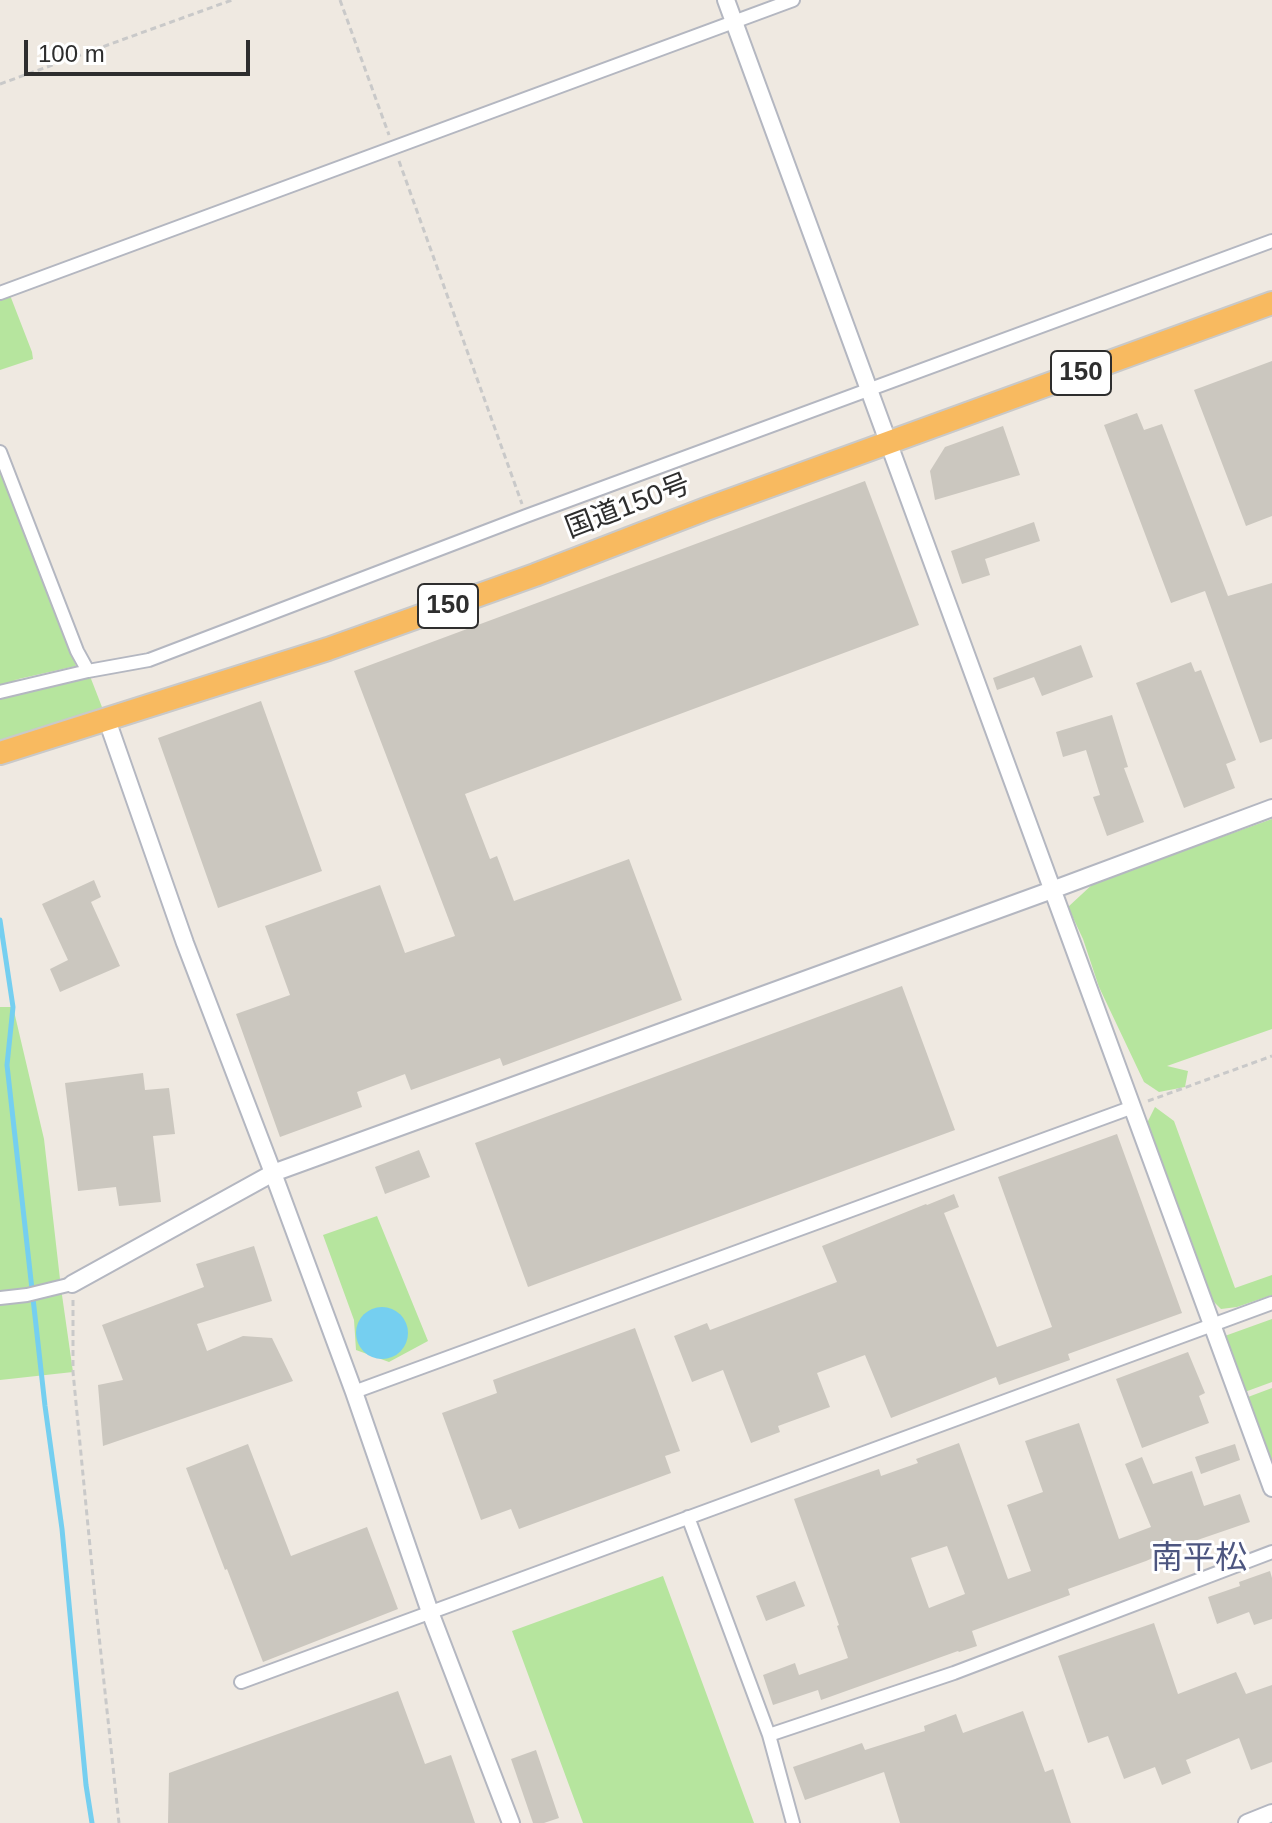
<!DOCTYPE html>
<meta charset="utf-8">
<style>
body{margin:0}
#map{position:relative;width:1272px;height:1823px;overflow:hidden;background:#efe9e1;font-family:Arial,sans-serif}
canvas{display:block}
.scale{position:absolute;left:24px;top:40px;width:226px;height:36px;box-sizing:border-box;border:4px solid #2e2e2e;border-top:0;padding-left:10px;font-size:24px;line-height:28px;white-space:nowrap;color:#2e2e2e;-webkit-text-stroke:6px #fff;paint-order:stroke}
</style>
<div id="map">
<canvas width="1272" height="1823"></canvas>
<div class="scale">100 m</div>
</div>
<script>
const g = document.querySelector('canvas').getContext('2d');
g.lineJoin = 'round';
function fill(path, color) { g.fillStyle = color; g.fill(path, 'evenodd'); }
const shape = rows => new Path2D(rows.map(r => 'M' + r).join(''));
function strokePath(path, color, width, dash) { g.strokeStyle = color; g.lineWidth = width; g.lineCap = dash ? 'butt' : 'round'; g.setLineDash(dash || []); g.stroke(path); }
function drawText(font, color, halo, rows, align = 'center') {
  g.font = font + ' Arial,"Noto Sans JP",sans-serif'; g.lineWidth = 6; g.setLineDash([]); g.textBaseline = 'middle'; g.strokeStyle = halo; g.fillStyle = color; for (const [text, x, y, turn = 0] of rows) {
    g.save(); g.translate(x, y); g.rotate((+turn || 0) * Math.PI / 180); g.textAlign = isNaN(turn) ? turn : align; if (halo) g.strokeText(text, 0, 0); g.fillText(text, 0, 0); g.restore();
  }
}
const green = shape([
 [8,290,32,352,33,359,0,370,0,293],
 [0,466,76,666,14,680,88,671,107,720,0,747],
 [1272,819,1272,1029,1167,1066,1188,1071,1185,1087,1159,1092,1144,1082,1099,987,1083,939,1068,907,1095,882],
 [0,1007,13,1007,44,1139,61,1288,73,1372,0,1380],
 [1155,1107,1174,1121,1235,1288,1272,1275,1272,1295,1237,1307,1221,1309,1212,1300,1146,1125],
 [377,1216,428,1341,389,1362,356,1350,354,1320,323,1235],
 [1272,1319,1272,1382,1242,1393,1222,1337],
 [1272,1388,1272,1488,1240,1400],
 [663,1576,754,1823,583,1823,512,1631]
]);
const water = shape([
 '356 1333a26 26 0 1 1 52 0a26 26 0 1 1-52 0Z'
]);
const stream = shape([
 [0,920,13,1007,7,1065,45,1406,62,1529,86,1785,92,1823]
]);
const building = shape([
 [1272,361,1272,516,1246,526,1194,390],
 [1137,413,1144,430,1162,424,1228,596,1272,583,1272,739,1260,743,1205,591,1171,603,1104,425],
 [1003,426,1020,475,935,500,930,471,945,447],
 [865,481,919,625,465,794,490,859,497,856,514,901,629,859,682,1000,503,1066,500,1058,411,1090,405,1074,357,1092,362,1107,280,1137,236,1014,290,995,265,926,380,885,405,953,455,936,354,671],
 [1034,522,1040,541,985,559,990,575,962,584,951,551],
 [1081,645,1093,677,1042,696,1034,677,997,690,993,678],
 [1191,662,1195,672,1201,670,1236,760,1226,764,1235,788,1184,808,1136,683],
 [261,701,322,871,218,908,158,738],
 [1112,715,1128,767,1124,768,1144,822,1107,836,1093,797,1100,795,1086,750,1063,757,1056,732],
 [94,880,101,897,91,902,120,966,60,992,50,969,68,960,42,904],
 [902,986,955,1130,528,1287,475,1143],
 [143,1073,145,1090,169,1088,175,1134,153,1136,161,1202,119,1206,116,1187,78,1191,65,1083],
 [1117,1134,1182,1313,1068,1354,1070,1360,999,1385,996,1377,891,1418,865,1355,817,1373,830,1407,778,1426,780,1432,751,1443,723,1370,692,1382,674,1336,707,1323,710,1330,837,1282,822,1246,926,1204,927,1205,954,1194,959,1207,944,1213,997,1347,1052,1327,998,1177],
 [419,1150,430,1177,385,1194,375,1167],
 [254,1246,272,1301,197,1324,207,1351,243,1336,272,1338,293,1381,103,1446,98,1385,123,1380,102,1325,204,1287,196,1264],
 [635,1328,680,1451,665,1456,671,1473,519,1529,511,1509,481,1520,442,1413,497,1393,493,1380],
 [1188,1352,1205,1393,1199,1396,1209,1423,1142,1448,1116,1379],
 [1079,1423,1119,1539,1151,1527,1125,1464,1142,1457,1153,1484,1192,1471,1204,1506,1240,1494,1250,1522,1177,1547,1146,1561,1068,1589,1070,1595,972,1631,977,1646,959,1652,958,1651,821,1700,818,1690,773,1705,763,1675,795,1663,799,1675,848,1658,837,1626,839,1625,794,1499,879,1469,881,1476,918,1463,916,1459,959,1443,1008,1579,1031,1571,1007,1505,1043,1492,1025,1441],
 [947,1546,965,1594,929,1608,911,1558],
 [248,1444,291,1556,367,1527,398,1609,263,1662,227,1569,225,1570,186,1468],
 [1235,1444,1240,1460,1201,1474,1195,1457],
 [1270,1571,1272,1578,1272,1619,1254,1625,1249,1612,1217,1624,1208,1597,1240,1586,1239,1582],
 [795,1581,805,1606,766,1621,756,1596],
 [1154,1623,1178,1694,1236,1672,1246,1694,1272,1685,1272,1762,1251,1770,1239,1738,1186,1760,1191,1773,1162,1785,1155,1767,1124,1779,1108,1736,1088,1743,1058,1656],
 [398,1691,425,1764,451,1755,475,1823,168,1823,169,1773],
 [1023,1711,1045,1772,1053,1769,1071,1823,900,1823,884,1772,805,1800,793,1767,862,1743,865,1750,925,1731,924,1726,956,1714,963,1733],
 [536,1750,559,1818,544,1823,533,1823,511,1759]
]);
const path = shape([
 [340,0,389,135],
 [0,84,232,0],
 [399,161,522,504],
 [1148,1101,1272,1056],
 [73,1300,73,1372,95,1598,119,1823]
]);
const minor = shape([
 [0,293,793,0],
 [0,452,77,651,88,671],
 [0,692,88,671,149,660,526,516,1272,241],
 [0,1298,27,1295,72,1284],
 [354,1392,1133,1107],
 [688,1517,769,1735,793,1823],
 [241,1682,1272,1303],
 [769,1735,954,1673,1272,1552]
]);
const tertiary = shape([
 [726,0,1272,1488],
 [107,720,185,943,273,1173,354,1392,430,1612,511,1823],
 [72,1284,273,1173,1052,890,1272,808],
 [1247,1823,1272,1813]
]);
const trunk = shape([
 [0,753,328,649,535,575,706,509,1272,303]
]);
const shields = [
 [1081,373,60],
 [448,606,60]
];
const shieldNames = [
 ["150",1081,373],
 ["150",448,606]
];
const streetNames = [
 ["国道150号",628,507,-21]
];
const quarterNames = [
 ["南平松",1199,1559]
];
fill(green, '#b6e59e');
fill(water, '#75cff0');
strokePath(stream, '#75cff0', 5);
fill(building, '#cbc7bf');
strokePath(minor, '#b4b7c1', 16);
strokePath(tertiary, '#b4b7c1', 20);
strokePath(trunk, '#c9c9c9', 26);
strokePath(path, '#c9c9c9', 3, [6, 4]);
strokePath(minor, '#fff', 12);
strokePath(tertiary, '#fff', 16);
strokePath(trunk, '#f8ba60', 22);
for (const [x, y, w] of shields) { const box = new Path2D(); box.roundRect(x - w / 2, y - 22, w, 44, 6); g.fillStyle = '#fff'; g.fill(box); strokePath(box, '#2e2e2e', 2); }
drawText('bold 26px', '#2e2e2e', null, shieldNames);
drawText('28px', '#2e2e2e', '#fff', streetNames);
drawText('32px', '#4d5680', '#fff', quarterNames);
</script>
